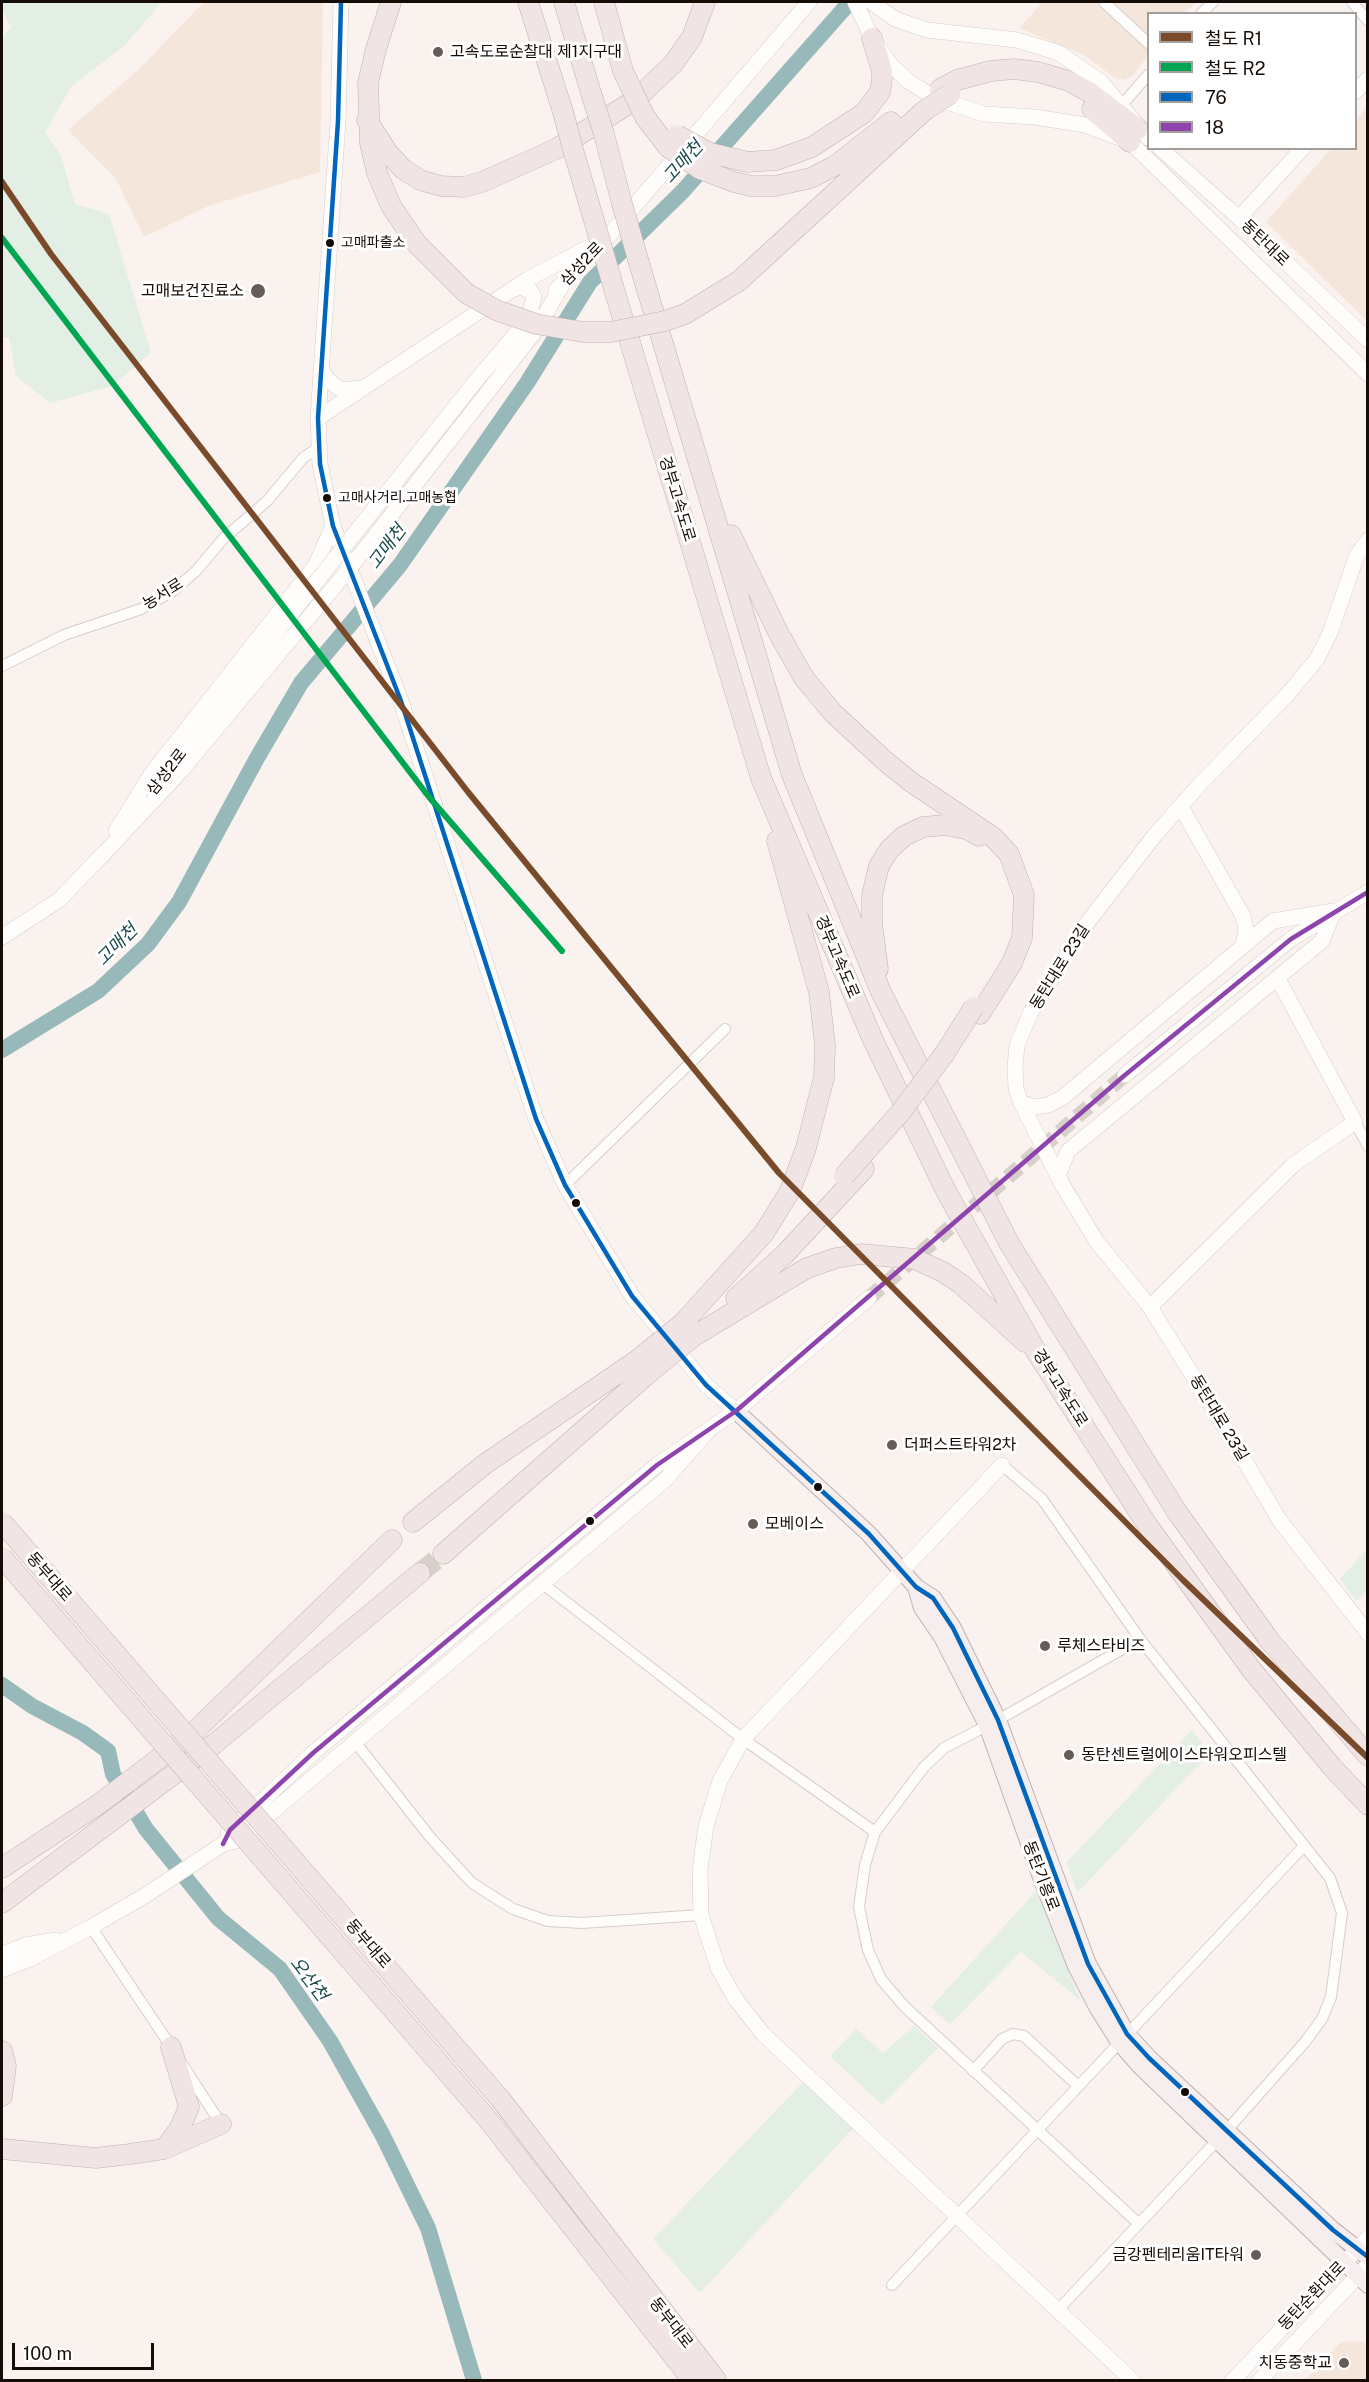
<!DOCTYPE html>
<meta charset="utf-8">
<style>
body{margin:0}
#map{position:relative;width:1369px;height:2382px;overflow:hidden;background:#faf2ee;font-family:"Public Sans","Noto Sans KR",sans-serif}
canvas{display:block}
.frame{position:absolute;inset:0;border:3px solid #160c06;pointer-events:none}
.legend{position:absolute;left:1147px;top:12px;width:210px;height:138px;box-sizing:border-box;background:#fff;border:2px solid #a29e9b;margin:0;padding:8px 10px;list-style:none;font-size:18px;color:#160c06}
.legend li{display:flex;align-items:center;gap:12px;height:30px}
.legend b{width:30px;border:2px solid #a29e9b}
.scale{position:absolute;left:12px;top:2343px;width:142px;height:27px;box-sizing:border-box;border:3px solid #160c06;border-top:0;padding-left:8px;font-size:18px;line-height:21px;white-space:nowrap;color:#160c06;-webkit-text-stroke:4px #fff;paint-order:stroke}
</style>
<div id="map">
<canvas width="1369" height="2382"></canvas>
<div class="frame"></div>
<ul class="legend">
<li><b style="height:8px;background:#7a4b2a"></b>철도 R1</li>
<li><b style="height:8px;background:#00a651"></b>철도 R2</li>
<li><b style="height:8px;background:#0065bd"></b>76</li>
<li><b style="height:8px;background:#8e44ad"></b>18</li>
</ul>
<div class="scale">100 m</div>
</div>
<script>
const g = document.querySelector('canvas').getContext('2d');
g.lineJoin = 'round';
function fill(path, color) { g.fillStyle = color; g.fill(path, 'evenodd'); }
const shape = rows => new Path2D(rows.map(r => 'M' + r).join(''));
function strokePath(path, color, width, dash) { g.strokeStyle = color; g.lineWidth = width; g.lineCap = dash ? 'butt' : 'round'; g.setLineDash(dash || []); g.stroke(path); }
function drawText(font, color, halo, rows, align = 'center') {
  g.font = font + ' "Public Sans","Noto Sans KR",sans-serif'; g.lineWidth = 6; g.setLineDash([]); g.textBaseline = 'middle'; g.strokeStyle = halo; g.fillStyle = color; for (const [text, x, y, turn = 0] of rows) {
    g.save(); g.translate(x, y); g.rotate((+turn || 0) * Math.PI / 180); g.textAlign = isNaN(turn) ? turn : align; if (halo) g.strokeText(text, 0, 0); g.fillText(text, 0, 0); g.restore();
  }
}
const built = shape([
 [204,2,323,2,320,172,208,206,144,237,116,179,68,130,137,71],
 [1043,2,1196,2,1185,13,1148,14,1148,56,1133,75,1124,80,1115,78,1084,55,1019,28],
 [1367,107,1367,321,1266,222,1331,149,1356,148,1356,121],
 [1342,2341,1364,2342,1367,2345,1367,2380,1305,2380]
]);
const green = shape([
 [2,2,162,2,125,45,71,87,45,133,60,153,75,204,109,214,151,353,112,386,50,403,16,376,9,337,2,338,2,39,11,27,2,10],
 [1367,1549,1367,1590,1357,1601,1340,1579],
 [1192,1730,1210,1753,1077,1893,1067,1862],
 [1037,1890,1080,2000,1021,1952,950,2024,931,2007],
 [914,2026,938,2048,882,2105,830,2056,856,2029,883,2053],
 [805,2080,856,2125,700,2293,653,2239]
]);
const river = shape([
 [2,1050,98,991,148,944,179,902,257,758,301,683,400,565,527,383,590,282,683,191,850,2],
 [2,1685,32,1706,83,1733,108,1751,113,1774,146,1829,218,1918,280,1969,330,2041,382,2134,428,2228,474,2380]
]);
const secondaryTunnel = shape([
 [869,1298,1125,1075]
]);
const highwayTunnel = shape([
 [420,1573,443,1554]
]);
const street = shape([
 [1104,2,1148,43],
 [1352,2,1368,21],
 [1201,14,1213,2],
 [1121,106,1148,75],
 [2,666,64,635,141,609,173,591,196,571,223,539,267,501,303,458,318,448],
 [1355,1122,1368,1146],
 [565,1185,725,1029],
 [1002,1465,1042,1499,1140,1639,1330,1878,1342,1913,1331,1997,1322,2019,1305,2042,1227,2130,1057,2311],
 [543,1584,743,1739,875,1832],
 [356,1743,430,1837,472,1883,513,1909,548,1921,582,1923,701,1915],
 [91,1927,174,2051],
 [182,2064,221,2124],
 [973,2071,1002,2039,1013,2034,1024,2036,1078,2086],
 [1138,2223,904,2006,881,1979,868,1950,859,1907,865,1865,875,1832,924,1767,944,1748,998,1720,1140,1639],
 [892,2285,1303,1847]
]);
const secondary = shape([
 [341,2,338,121,318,418,320,464,333,526,401,701,536,1119,565,1185,632,1296,706,1385,736,1411],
 [855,2,872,38,891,65,908,81,935,98,984,114,1035,117,1085,125,1130,142,1368,374],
 [871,2,895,19,927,30,1017,40,1059,53,1101,82,1148,138],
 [1356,91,1368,79],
 [1160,148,1239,218,1368,340],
 [1239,218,1303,148],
 [512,290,520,287,531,291,534,297,528,320],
 [556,290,606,239,809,2],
 [322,369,326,378,341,390,361,388],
 [318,418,528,279,597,243],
 [359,528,479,377,533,314],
 [1368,540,1357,555,1330,633,1317,659,1288,694,1200,784,1155,835,1084,927,1031,1012,1017,1045,1015,1067,1016,1088,1021,1103,1062,1184,1097,1242,1150,1307,1229,1434,1280,1521,1368,1633],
 [162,778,313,586],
 [1181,807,1243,916,1246,930,1243,946],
 [116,831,152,773,315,566,333,526],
 [98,860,181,771,349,569,537,329,563,283],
 [2,937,59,900,105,852],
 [1125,1075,1291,939,1368,892],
 [1021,1103,1035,1107,1048,1105,1062,1098,1273,921,1334,911],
 [1058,1176,1068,1151,1322,941,1334,911],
 [1150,1307,1293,1165,1355,1122,1278,979],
 [1002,1465,743,1739,720,1781,706,1826,700,1869,701,1915,718,1968,735,1998,763,2034,1132,2380],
 [228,1833,313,1753,657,1465,736,1411,869,1298],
 [2,1954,26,1945,56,1940],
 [2,1970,30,1959,91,1927,146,1895,223,1844,239,1840,665,1480,709,1430],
 [1233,2380,1368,2238],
 [1260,2380,1368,2265]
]);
const primary = shape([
 [736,1411,869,1534,916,1587,933,1598,953,1628,998,1720,1088,1964,1127,2034,1149,2058,1333,2230,1368,2257],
 [916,1587,922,1608,942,1637,987,1725,1042,1880,1076,1966,1097,2007,1119,2042,1140,2066,1368,2285]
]);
const highway = shape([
 [391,2,376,49,368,83,370,143,377,173,391,206,417,244,466,293],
 [528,2,563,112],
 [564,2,591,93],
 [604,2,623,71],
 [940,89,957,80,991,71,1014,69,1038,72,1069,81,1089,92,1138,129],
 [1092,109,1130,142],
 [645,117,668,147],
 [367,120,388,153,403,169,420,180,441,186,464,187,482,182,556,149,635,100,673,64,692,37,705,2],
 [604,134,621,200],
 [574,153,596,227],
 [748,162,776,160,812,147,864,113,880,92,882,79,882,71,872,38],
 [734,182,751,186,775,186,811,178,836,165,891,122],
 [639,263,792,775,881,992,1009,1243,1177,1512,1270,1641,1368,1756],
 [739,281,925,110],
 [614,289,761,778,873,1040,947,1193,1037,1353,1148,1526,1251,1669,1332,1767,1368,1805],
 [731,535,779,634,804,678,833,713,885,761,911,782,993,837,1009,854,1024,895,1022,938,1012,963,980,1014],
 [878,969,872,924,872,895,879,866,889,850,904,836,923,827,945,825,966,829,979,836],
 [736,1298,784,1255,864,1169],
 [683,1323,764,1233,790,1191,806,1148,824,1077,825,1045,819,992,777,841],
 [694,1336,807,1268,836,1258,861,1254,915,1259,943,1272,961,1284,1025,1342],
 [413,1522,485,1464,636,1361],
 [443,1554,644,1377],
 [2,1868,99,1804,196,1730,392,1540],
 [2,1903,214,1744,420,1573],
 [2,2051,6,2066,2,2096],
 [502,2101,716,2380],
 [490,2122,692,2380],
 [165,2148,180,2128,189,2107,171,2047],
 [2,2149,96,2158,130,2154,164,2149,221,2124]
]);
const secondaryBridge = shape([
 [313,586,359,528]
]);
const highwayBridge = shape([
 [623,71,645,117],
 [591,93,604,134],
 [925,110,950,94],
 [563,112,574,153],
 [677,135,710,153,748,162],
 [668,147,700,169,734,182],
 [621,200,639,263],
 [596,227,614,289],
 [466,293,496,310,536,324,583,332,611,332,665,321,685,314,739,281],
 [844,1176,900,1113,945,1053,974,1007],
 [636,1361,683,1323],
 [644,1377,694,1336],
 [2,1522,502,2101],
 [2,1557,490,2122]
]);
const bus1 = shape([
 [341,2,338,121,318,418,320,464,333,526,401,701,536,1119,565,1185,632,1296,706,1385,869,1534,916,1587,933,1598,953,1628,998,1720,1088,1964,1127,2034,1149,2058,1333,2230,1368,2257]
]);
const bus2 = shape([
 [223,1844,230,1830,313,1753,657,1465,736,1411,1125,1075,1291,939,1368,892]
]);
const rail1 = shape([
 [2,182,51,254,468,792,779,1173,1183,1580,1368,1758]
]);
const rail2 = shape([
 [2,238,429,797,562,951]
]);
const markers = [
 [438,52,6,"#665c57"],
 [330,243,5,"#160c06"],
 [258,291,8,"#665c57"],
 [327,498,5,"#160c06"],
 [576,1203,5,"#160c06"],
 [892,1445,6,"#665c57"],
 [818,1487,5,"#160c06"],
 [590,1521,5,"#160c06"],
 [753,1524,6,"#665c57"],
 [1045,1646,6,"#665c57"],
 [1069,1755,6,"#665c57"],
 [1185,2092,5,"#160c06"],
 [1256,2255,6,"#665c57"],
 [1344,2363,6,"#665c57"]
];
const busNames = [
 ["고매파출소",341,243],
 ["고매사거리.고매농협",338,498]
];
const poiNames = [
 ["고속도로순찰대 제1지구대",450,52],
 ["고매보건진료소",244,291,"right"],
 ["더퍼스트타워2차",904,1445],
 ["모베이스",765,1524],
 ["루체스타비즈",1057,1646],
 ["동탄센트럴에이스타워오피스텔",1081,1755],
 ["금강펜테리움IT타워",1244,2255,"right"],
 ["치동중학교",1332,2363,"right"]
];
const streetNames = [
 ["동탄대로",1265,243,44],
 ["삼성2로",582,264,-46],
 ["경부고속도로",677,499,73],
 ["농서로",163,594,-32],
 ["삼성2로",167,772,-52],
 ["경부고속도로",837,957,67],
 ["동탄대로 23길",1060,967,-58],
 ["경부고속도로",1060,1388,58],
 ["동탄대로 23길",1219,1418,59],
 ["동부대로",49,1577,49],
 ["동탄기흥로",1041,1876,69],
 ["동부대로",368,1944,49],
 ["동탄순환대로",1312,2296,-46],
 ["동부대로",671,2323,52]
];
const waterNames = [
 ["고매천",683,162,-48],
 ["고매천",387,547,-53],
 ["고매천",117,945,-45],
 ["오산천",309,1979,53]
];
fill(built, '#f5e6dc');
fill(green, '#e3efe5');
strokePath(river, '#98b9ba', 16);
strokePath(secondaryTunnel, '#d8d0cb', 15, [15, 8]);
strokePath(highwayTunnel, '#d8d0cb', 20, [20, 10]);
strokePath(street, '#d7cec8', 12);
strokePath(secondary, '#d7cec8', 16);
strokePath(primary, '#c1b0b0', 18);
strokePath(highway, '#c1b0b0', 21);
strokePath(street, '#fefdfc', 10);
strokePath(secondary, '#fefdfc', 15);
strokePath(primary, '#f6eeee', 16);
strokePath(highway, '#f1e4e5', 20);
strokePath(secondaryBridge, '#d7cec8', 16, []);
strokePath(highwayBridge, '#c1b0b0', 21, []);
strokePath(secondaryBridge, '#fefdfc', 15);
strokePath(highwayBridge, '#f1e4e5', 20);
strokePath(bus1, '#0065bd', 4.5);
strokePath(bus2, '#8e44ad', 4.5);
strokePath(rail1, '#7a4b2a', 6);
strokePath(rail2, '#00a651', 6);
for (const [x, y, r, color] of markers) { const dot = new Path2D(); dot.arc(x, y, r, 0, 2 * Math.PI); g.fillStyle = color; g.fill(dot); strokePath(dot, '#fff', 2); }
drawText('14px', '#160c06', '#fff', busNames, 'left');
drawText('16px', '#160c06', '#fff', poiNames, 'left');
drawText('16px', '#160c06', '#fff', streetNames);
drawText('italic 18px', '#1b4a4c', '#fff', waterNames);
</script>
